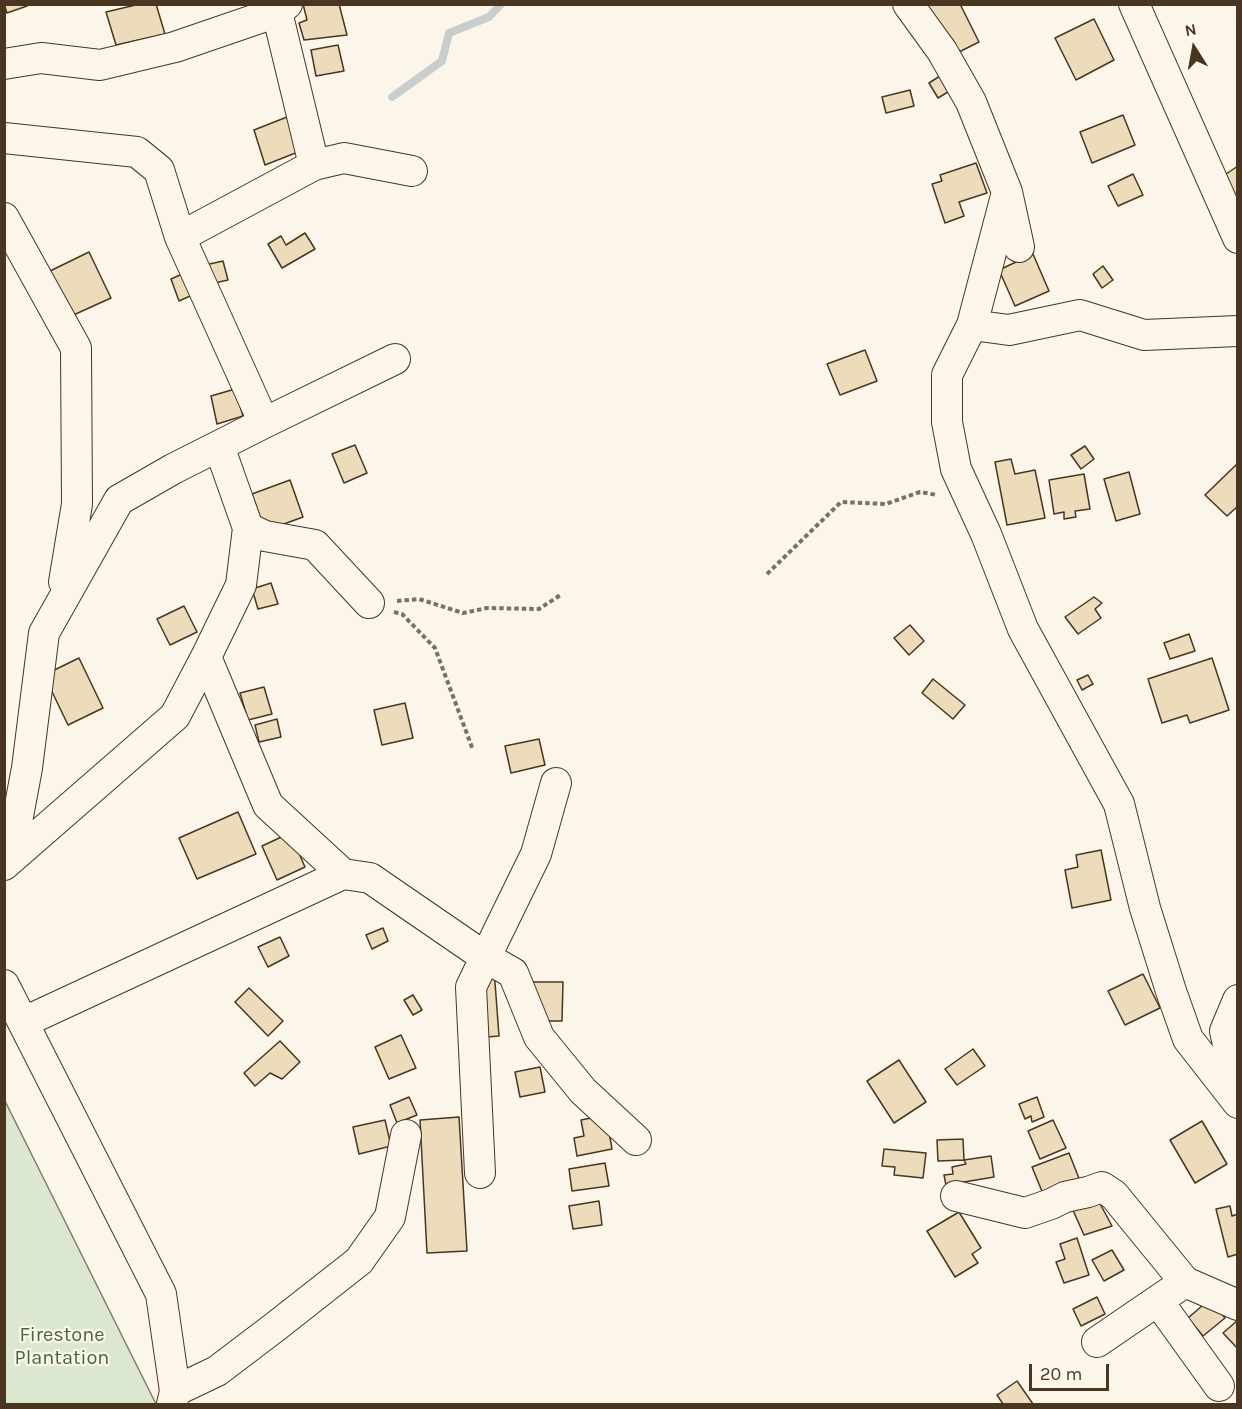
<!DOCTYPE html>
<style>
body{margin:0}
#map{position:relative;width:1242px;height:1409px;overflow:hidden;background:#fbf6e9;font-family:Karla,sans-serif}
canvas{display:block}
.frame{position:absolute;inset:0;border:6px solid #4a3520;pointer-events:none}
.north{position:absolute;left:1164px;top:18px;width:60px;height:60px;-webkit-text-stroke:4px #fbf6e9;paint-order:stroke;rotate:349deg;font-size:16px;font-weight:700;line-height:24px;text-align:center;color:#4a3520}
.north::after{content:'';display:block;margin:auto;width:21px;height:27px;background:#4a3520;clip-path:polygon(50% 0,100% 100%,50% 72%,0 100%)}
.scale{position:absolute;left:1029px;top:1364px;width:80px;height:27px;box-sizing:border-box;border:3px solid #4a3520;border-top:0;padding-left:8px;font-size:18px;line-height:21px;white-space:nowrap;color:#4a3520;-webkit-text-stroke:4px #fbf6e9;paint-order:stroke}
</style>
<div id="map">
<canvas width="1242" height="1409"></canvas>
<div class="frame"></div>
<div class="north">N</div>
<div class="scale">20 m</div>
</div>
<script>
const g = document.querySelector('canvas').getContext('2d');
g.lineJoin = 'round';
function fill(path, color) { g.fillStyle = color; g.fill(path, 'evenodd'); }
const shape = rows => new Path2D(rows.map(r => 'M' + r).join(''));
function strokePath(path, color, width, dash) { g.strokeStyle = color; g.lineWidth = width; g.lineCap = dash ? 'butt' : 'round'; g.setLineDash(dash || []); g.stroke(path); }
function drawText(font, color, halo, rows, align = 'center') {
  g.font = font + ' Karla,sans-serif'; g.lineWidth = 4.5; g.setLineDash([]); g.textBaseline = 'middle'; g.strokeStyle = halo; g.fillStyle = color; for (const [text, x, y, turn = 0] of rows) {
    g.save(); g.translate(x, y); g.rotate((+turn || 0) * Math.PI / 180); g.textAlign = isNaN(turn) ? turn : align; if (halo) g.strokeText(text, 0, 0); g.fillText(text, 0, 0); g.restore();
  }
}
const green = shape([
 [4,1101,5,1101,156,1404,5,1404,4,1101]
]);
const stream = shape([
 [392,97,442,61,449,33,489,17,501,4]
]);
const building = shape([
 [4,4,26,4,27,6,7,13,4,4],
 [140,4,156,4,165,34,116,45,106,12,140,4],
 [303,4,339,4,347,35,304,40,299,23,307,20,303,4],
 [926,4,960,4,979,42,953,55,926,4],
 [1094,19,1114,60,1076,80,1055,38,1094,19],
 [338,45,344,71,316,76,311,50,338,45],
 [943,74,953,89,938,98,929,83,943,74],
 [910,90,914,106,886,113,882,97,910,90],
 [1123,115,1135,145,1092,163,1080,132,1123,115],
 [287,117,298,152,265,165,254,130,287,117],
 [976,163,987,193,959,202,964,216,945,223,932,184,942,181,940,175,976,163],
 [1238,166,1238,196,1237,197,1223,176,1238,166],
 [1133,174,1143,195,1118,206,1108,186,1133,174],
 [305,233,315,249,282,268,268,244,281,236,286,245,305,233],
 [89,252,111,298,69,317,48,272,89,252],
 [1033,254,1049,291,1015,306,999,270,1033,254],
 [223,261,228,280,210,284,205,265,223,261],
 [1103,266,1113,280,1102,288,1093,274,1103,266],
 [189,271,199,292,179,301,171,279,189,271],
 [865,350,877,381,840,395,827,364,865,350],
 [235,389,243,416,217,424,211,396,235,389],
 [355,445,367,473,344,483,332,454,355,445],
 [1085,446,1094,459,1081,469,1071,455,1085,446],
 [1011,459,1015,474,1035,470,1045,518,1007,525,995,462,1011,459],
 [1238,463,1238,506,1227,516,1205,495,1238,463],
 [1129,472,1140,514,1116,521,1104,479,1129,472],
 [1084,474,1090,509,1075,511,1076,517,1064,519,1064,512,1054,514,1049,480,1084,474],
 [290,480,303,517,265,531,252,494,290,480],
 [271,583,278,604,258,609,252,589,271,583],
 [1094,597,1102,603,1095,609,1101,618,1078,634,1065,617,1094,597],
 [184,606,197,632,170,645,157,619,184,606],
 [910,625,924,641,909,655,894,638,910,625],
 [1189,634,1195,651,1170,659,1164,643,1189,634],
 [79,658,103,708,68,725,44,675,79,658],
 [1212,658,1229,710,1190,723,1187,715,1162,723,1148,679,1212,658],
 [1088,675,1093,684,1082,690,1077,680,1088,675],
 [933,679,965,705,953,719,922,693,933,679],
 [264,687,272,714,248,720,240,693,264,687],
 [405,703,413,738,382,745,374,710,405,703],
 [277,719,281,737,259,742,255,725,277,719],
 [539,739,545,765,511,773,505,746,539,739],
 [238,812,256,854,197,879,179,838,238,812],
 [290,833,305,867,277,880,262,846,290,833],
 [1101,850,1111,900,1072,908,1065,870,1078,867,1076,855,1101,850],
 [383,928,388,941,372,949,366,935,383,928],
 [280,937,289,956,268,967,258,947,280,937],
 [494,969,499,1036,475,1038,471,971,494,969],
 [1143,974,1160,1008,1125,1025,1108,991,1143,974],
 [532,982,563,982,562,1021,534,1021,532,982],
 [249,988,283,1021,268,1036,235,1002,249,988],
 [413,995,422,1010,413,1015,404,1000,413,995],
 [401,1035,416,1068,389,1079,375,1047,401,1035],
 [280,1041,300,1062,282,1079,270,1073,255,1086,244,1073,280,1041],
 [973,1049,985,1066,957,1085,945,1069,973,1049],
 [899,1060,926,1102,894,1123,867,1081,899,1060],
 [540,1067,545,1092,520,1097,515,1072,540,1067],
 [409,1097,417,1115,397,1123,390,1105,409,1097],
 [1037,1097,1044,1117,1032,1122,1031,1116,1025,1119,1019,1104,1037,1097],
 [606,1115,612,1149,577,1156,574,1138,584,1136,581,1120,606,1115],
 [459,1117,467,1251,427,1253,420,1120,459,1117],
 [385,1120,391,1146,359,1154,353,1127,385,1120],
 [1053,1120,1066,1148,1040,1159,1028,1131,1053,1120],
 [1202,1121,1227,1164,1195,1183,1170,1140,1202,1121],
 [963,1139,964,1160,938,1161,937,1140,963,1139],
 [884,1149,926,1153,923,1178,894,1175,895,1167,882,1166,884,1149],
 [1069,1153,1082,1186,1046,1201,1032,1167,1069,1153],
 [991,1156,994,1177,946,1185,944,1175,953,1174,952,1167,966,1164,964,1160,991,1156],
 [605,1163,609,1186,572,1191,569,1169,605,1163],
 [1098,1200,1112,1226,1084,1235,1072,1208,1098,1200],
 [599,1201,602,1225,573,1229,569,1206,599,1201],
 [1230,1206,1232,1216,1238,1214,1238,1254,1228,1257,1216,1209,1230,1206],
 [959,1212,981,1248,972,1254,978,1263,955,1277,927,1231,959,1212],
 [1077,1238,1089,1275,1064,1283,1056,1262,1065,1259,1060,1244,1077,1238],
 [1112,1250,1124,1270,1104,1281,1092,1260,1112,1250],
 [1097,1297,1105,1314,1081,1326,1073,1309,1097,1297],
 [1210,1299,1225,1318,1203,1336,1188,1318,1210,1299],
 [1238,1320,1238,1349,1223,1333,1238,1320],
 [1017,1381,1033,1404,1003,1404,997,1395,1017,1381]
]);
const path = shape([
 [767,574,841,502,886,504,920,492,937,495],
 [397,601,419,599,463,613,487,608,539,609,562,594],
 [394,612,402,614,435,648,473,750]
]);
const minor = shape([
 [908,4,942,51,971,102,1007,192,1019,247],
 [1134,4,1238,238],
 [277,12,314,165],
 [4,64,41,58,100,65,175,47,277,12,287,4],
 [4,138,137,152,159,170,180,237,264,423],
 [1007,192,972,325,947,375,947,422,956,469,986,534,1023,629,1119,804,1145,908,1171,991,1188,1039,1238,1103],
 [4,218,76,348,77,504,64,582],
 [180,237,314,165,344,158,412,171],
 [972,325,1009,330,1080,315,1144,335,1238,331],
 [248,528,265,536,315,545,369,603],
 [206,657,268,805,343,874],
 [10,859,27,768,44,633,119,500,173,469,264,423,395,359],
 [4,865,175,716,206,657,241,585,248,528,219,446],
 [4,985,161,1294,175,1391,172,1404],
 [1238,1000,1225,1031,1238,1090],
 [24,1022,343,874,370,878,485,957,513,973,539,1037,583,1091,636,1140],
 [480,1173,471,987,536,854,556,783],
 [956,1196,1025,1213,1051,1204,1065,1197,1088,1192,1102,1187,1114,1195,1185,1282,1238,1305],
 [1158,1301,1219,1386],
 [1097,1342,1185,1282],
 [175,1391,217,1371,275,1327,359,1261,390,1217,406,1135]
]);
const parkNames = [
 ["Firestone",62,1335],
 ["Plantation",62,1358]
];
fill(green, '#dce7d0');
strokePath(green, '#887966', 1.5);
strokePath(stream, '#c9cecd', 8);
fill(building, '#ecdcbc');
strokePath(building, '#4a3520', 1.5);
strokePath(minor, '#4a3520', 32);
strokePath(path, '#7f6f5c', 4, [4.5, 3]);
strokePath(minor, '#fbf6e9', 30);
drawText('20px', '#436837', '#fbf6e9', parkNames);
</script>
